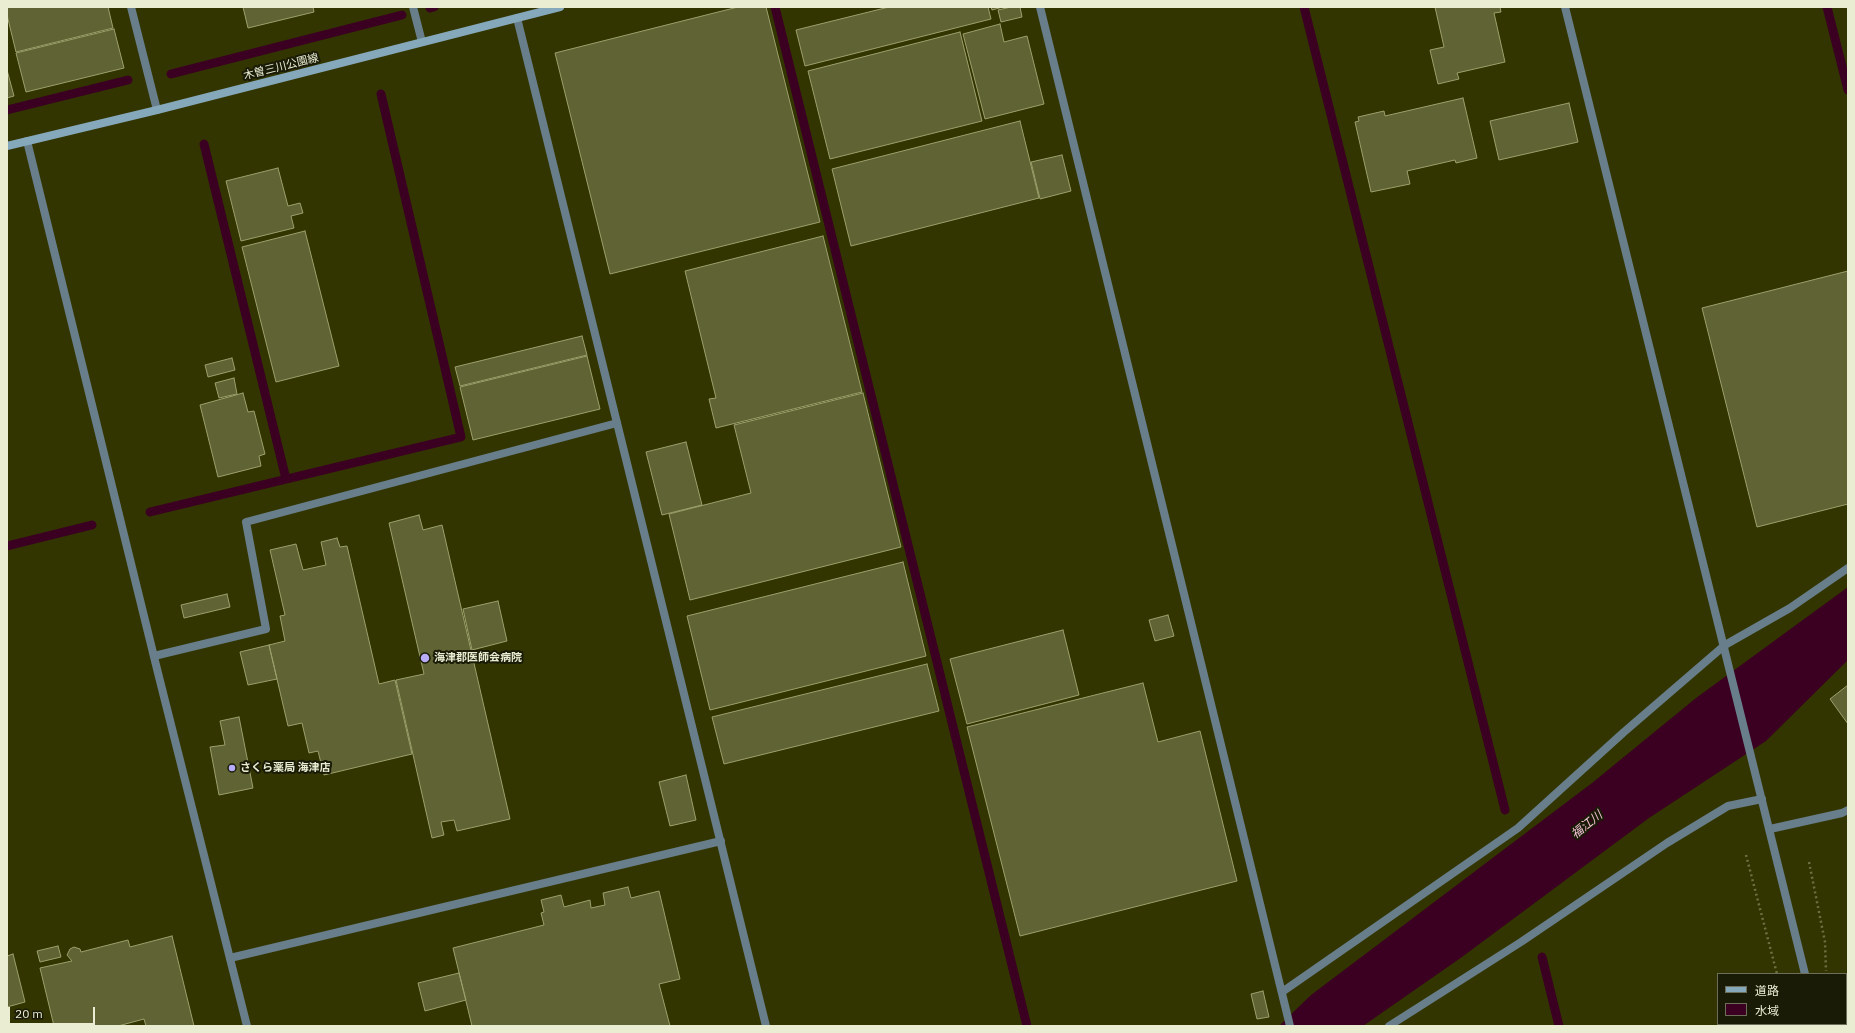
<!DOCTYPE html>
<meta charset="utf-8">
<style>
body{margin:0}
#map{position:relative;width:1855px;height:1033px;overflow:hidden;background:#333500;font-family:"IBM Plex Sans","Noto Sans JP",sans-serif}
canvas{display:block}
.frame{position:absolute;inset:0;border:8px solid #eaedd2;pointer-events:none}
.legend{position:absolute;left:1717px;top:973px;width:130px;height:52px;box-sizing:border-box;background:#1a1b07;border:1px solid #6d6f58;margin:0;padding:5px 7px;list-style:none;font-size:12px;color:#eaedd2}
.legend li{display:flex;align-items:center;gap:8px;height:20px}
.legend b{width:20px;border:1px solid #6d6f58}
.scale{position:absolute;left:8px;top:1007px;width:87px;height:18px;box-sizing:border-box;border:2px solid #eaedd2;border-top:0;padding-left:5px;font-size:12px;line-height:14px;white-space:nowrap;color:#eaedd2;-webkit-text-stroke:3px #1a1b07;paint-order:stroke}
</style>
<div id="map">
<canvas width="1855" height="1033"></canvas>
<div class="frame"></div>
<ul class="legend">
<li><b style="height:5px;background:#85a8bb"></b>道路</li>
<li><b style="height:11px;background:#3b0021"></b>水域</li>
</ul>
<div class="scale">20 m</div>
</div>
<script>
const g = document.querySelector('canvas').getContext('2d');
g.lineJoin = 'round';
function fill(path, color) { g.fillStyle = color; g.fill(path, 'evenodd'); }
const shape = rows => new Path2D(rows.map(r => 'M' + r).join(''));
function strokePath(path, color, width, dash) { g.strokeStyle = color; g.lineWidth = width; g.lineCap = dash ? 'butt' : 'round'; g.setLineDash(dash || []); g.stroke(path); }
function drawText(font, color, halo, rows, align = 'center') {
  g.font = font + ' "IBM Plex Sans","Noto Sans JP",sans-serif'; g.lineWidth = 4; g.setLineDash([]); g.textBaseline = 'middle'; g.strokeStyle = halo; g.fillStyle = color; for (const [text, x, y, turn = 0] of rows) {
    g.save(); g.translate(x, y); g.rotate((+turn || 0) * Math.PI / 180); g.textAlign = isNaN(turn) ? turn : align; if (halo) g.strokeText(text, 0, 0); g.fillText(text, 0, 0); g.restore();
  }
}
const water = shape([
 [1848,587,1848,660,1766,741,1649,818,1462,957,1363,1026,1279,1026,1311,995,1592,783,1696,698]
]);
const stream = shape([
 [775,7,1027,1026],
 [1304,7,1505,810],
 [1827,7,1848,90],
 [430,8,434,7],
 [171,74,402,15],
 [7,110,128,80],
 [204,144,286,479],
 [150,512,461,437,381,94],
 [7,546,92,525],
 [1542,957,1559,1026]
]);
const building = shape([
 [7,7,108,7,113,28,16,52,7,15,7,7],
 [243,7,313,7,314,12,248,28,243,7],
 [738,7,766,7,820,222,610,274,555,53,738,7],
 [889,7,988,7,991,19,805,66,796,30,889,7],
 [991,7,1003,7,992,10,991,7],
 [1011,7,1020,7,1022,17,1001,22,998,10,1011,7],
 [1435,7,1500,7,1501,12,1494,13,1505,62,1457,73,1459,79,1438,84,1430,50,1444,47,1435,7],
 [1000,24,1004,42,1027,36,1044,104,985,119,963,34,1000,24],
 [114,29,124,68,26,92,16,53,114,29],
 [960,32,982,121,830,159,808,71,960,32],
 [7,70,14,96,7,98,7,70],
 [1463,98,1477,158,1456,163,1455,160,1407,171,1410,184,1371,192,1355,122,1359,121,1358,117,1384,111,1385,116,1463,98],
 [1569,103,1578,142,1499,160,1490,121,1569,103],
 [1020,121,1039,198,851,246,832,169,1020,121],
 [1062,155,1071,191,1040,199,1031,162,1062,155],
 [278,168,288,206,300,203,303,213,291,216,294,228,241,241,226,181,278,168],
 [305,231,339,366,276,382,242,247,305,231],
 [823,236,862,392,716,428,709,399,716,398,685,271,823,236],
 [1848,271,1848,504,1757,527,1702,308,1848,271],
 [582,336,587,355,460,386,455,367,582,336],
 [587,356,600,409,473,440,460,387,587,356],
 [232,358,235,370,208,377,205,365,232,358],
 [234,378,237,394,219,398,215,383,234,378],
 [243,393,248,412,254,411,265,454,259,456,261,466,218,477,200,405,243,393],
 [863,393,901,547,690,600,669,514,751,493,734,425,863,393],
 [686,442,702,505,662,515,646,452,686,442],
 [419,515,423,530,442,525,510,819,457,831,454,820,441,822,444,835,432,838,396,680,424,674,389,523,419,515],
 [337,538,340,547,347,546,379,684,395,680,412,754,324,775,318,751,309,753,302,723,288,726,269,645,285,641,280,616,285,615,270,550,296,544,303,570,326,565,321,542,337,538],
 [903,562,926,656,710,710,687,616,903,562],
 [227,594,230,607,184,618,181,605,227,594],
 [498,601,507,641,472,650,463,609,498,601],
 [1168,615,1174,636,1155,641,1149,620,1168,615],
 [1063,630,1079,695,967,724,950,659,1063,630],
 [269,645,277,679,248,685,240,652,269,645],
 [927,664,939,711,724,764,712,717,927,664],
 [1143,683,1158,742,1200,731,1237,881,1020,936,967,727,1143,683],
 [1848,685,1848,724,1830,699,1848,685],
 [239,717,253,788,219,795,210,747,225,745,220,721,239,717],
 [686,775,696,820,670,826,659,782,686,775],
 [628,887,631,898,659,891,680,979,659,984,670,1026,472,1026,453,948,544,925,541,913,544,912,541,900,561,895,564,907,590,900,591,908,605,905,603,893,628,887],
 [172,936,194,1026,146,1026,144,1019,118,1026,54,1026,40,968,72,961,67,955,70,949,74,947,80,949,81,952,128,940,130,947,172,936],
 [58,946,61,957,40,962,37,951,58,946],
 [13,954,25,1002,7,1007,7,956,13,954],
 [459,973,466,1000,425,1011,418,983,459,973],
 [1263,991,1269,1017,1257,1019,1251,994,1263,991]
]);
const path = shape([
 [1746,855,1777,974],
 [1809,862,1825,942,1826,971],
 [1790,1024,1790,1026]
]);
const service = shape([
 [154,656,266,629,246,522,617,423]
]);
const minor = shape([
 [131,7,157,110],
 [413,7,422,42],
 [1040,7,1290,1026],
 [517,18,766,1026],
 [1770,829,1842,813,1848,810],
 [230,958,721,841],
 [1282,992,1518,828,1624,732,1725,645,1790,608,1848,568],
 [1389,1026,1521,942,1667,843,1728,806,1762,799]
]);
const tertiary = shape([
 [1565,7,1805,974],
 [27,141,158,673,247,1026],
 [1818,1024,1818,1026]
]);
const secondary = shape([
 [7,146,157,110,560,7]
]);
const markers = [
 [425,658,5,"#b8abf7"],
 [232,768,4,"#b8abf7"]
];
const streetNames = [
 ["木曽三川公園線",281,67,-14]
];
const poiNames = [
 ["海津郡医師会病院",434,658],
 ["さくら薬局 海津店",240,768]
];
const waterNames = [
 ["福江川",1587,825,-39]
];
fill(water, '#3b0021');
strokePath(stream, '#3b0021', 9);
fill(building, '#606333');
strokePath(building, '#9ca06d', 1);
strokePath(path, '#6d7043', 2.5, [2, 3]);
strokePath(service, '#687e8a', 8);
strokePath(minor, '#687e8a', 8);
strokePath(tertiary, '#687e8a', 8);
strokePath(secondary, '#85a8bb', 8);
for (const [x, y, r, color] of markers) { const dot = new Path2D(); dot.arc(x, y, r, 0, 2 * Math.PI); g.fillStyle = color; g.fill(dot); strokePath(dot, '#1a1b07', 1.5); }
drawText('11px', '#eaedd2', '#1a1b07', streetNames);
drawText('bold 11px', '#eaedd2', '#1a1b07', poiNames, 'left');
drawText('italic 12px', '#f3c2d6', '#1a1b07', waterNames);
</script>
